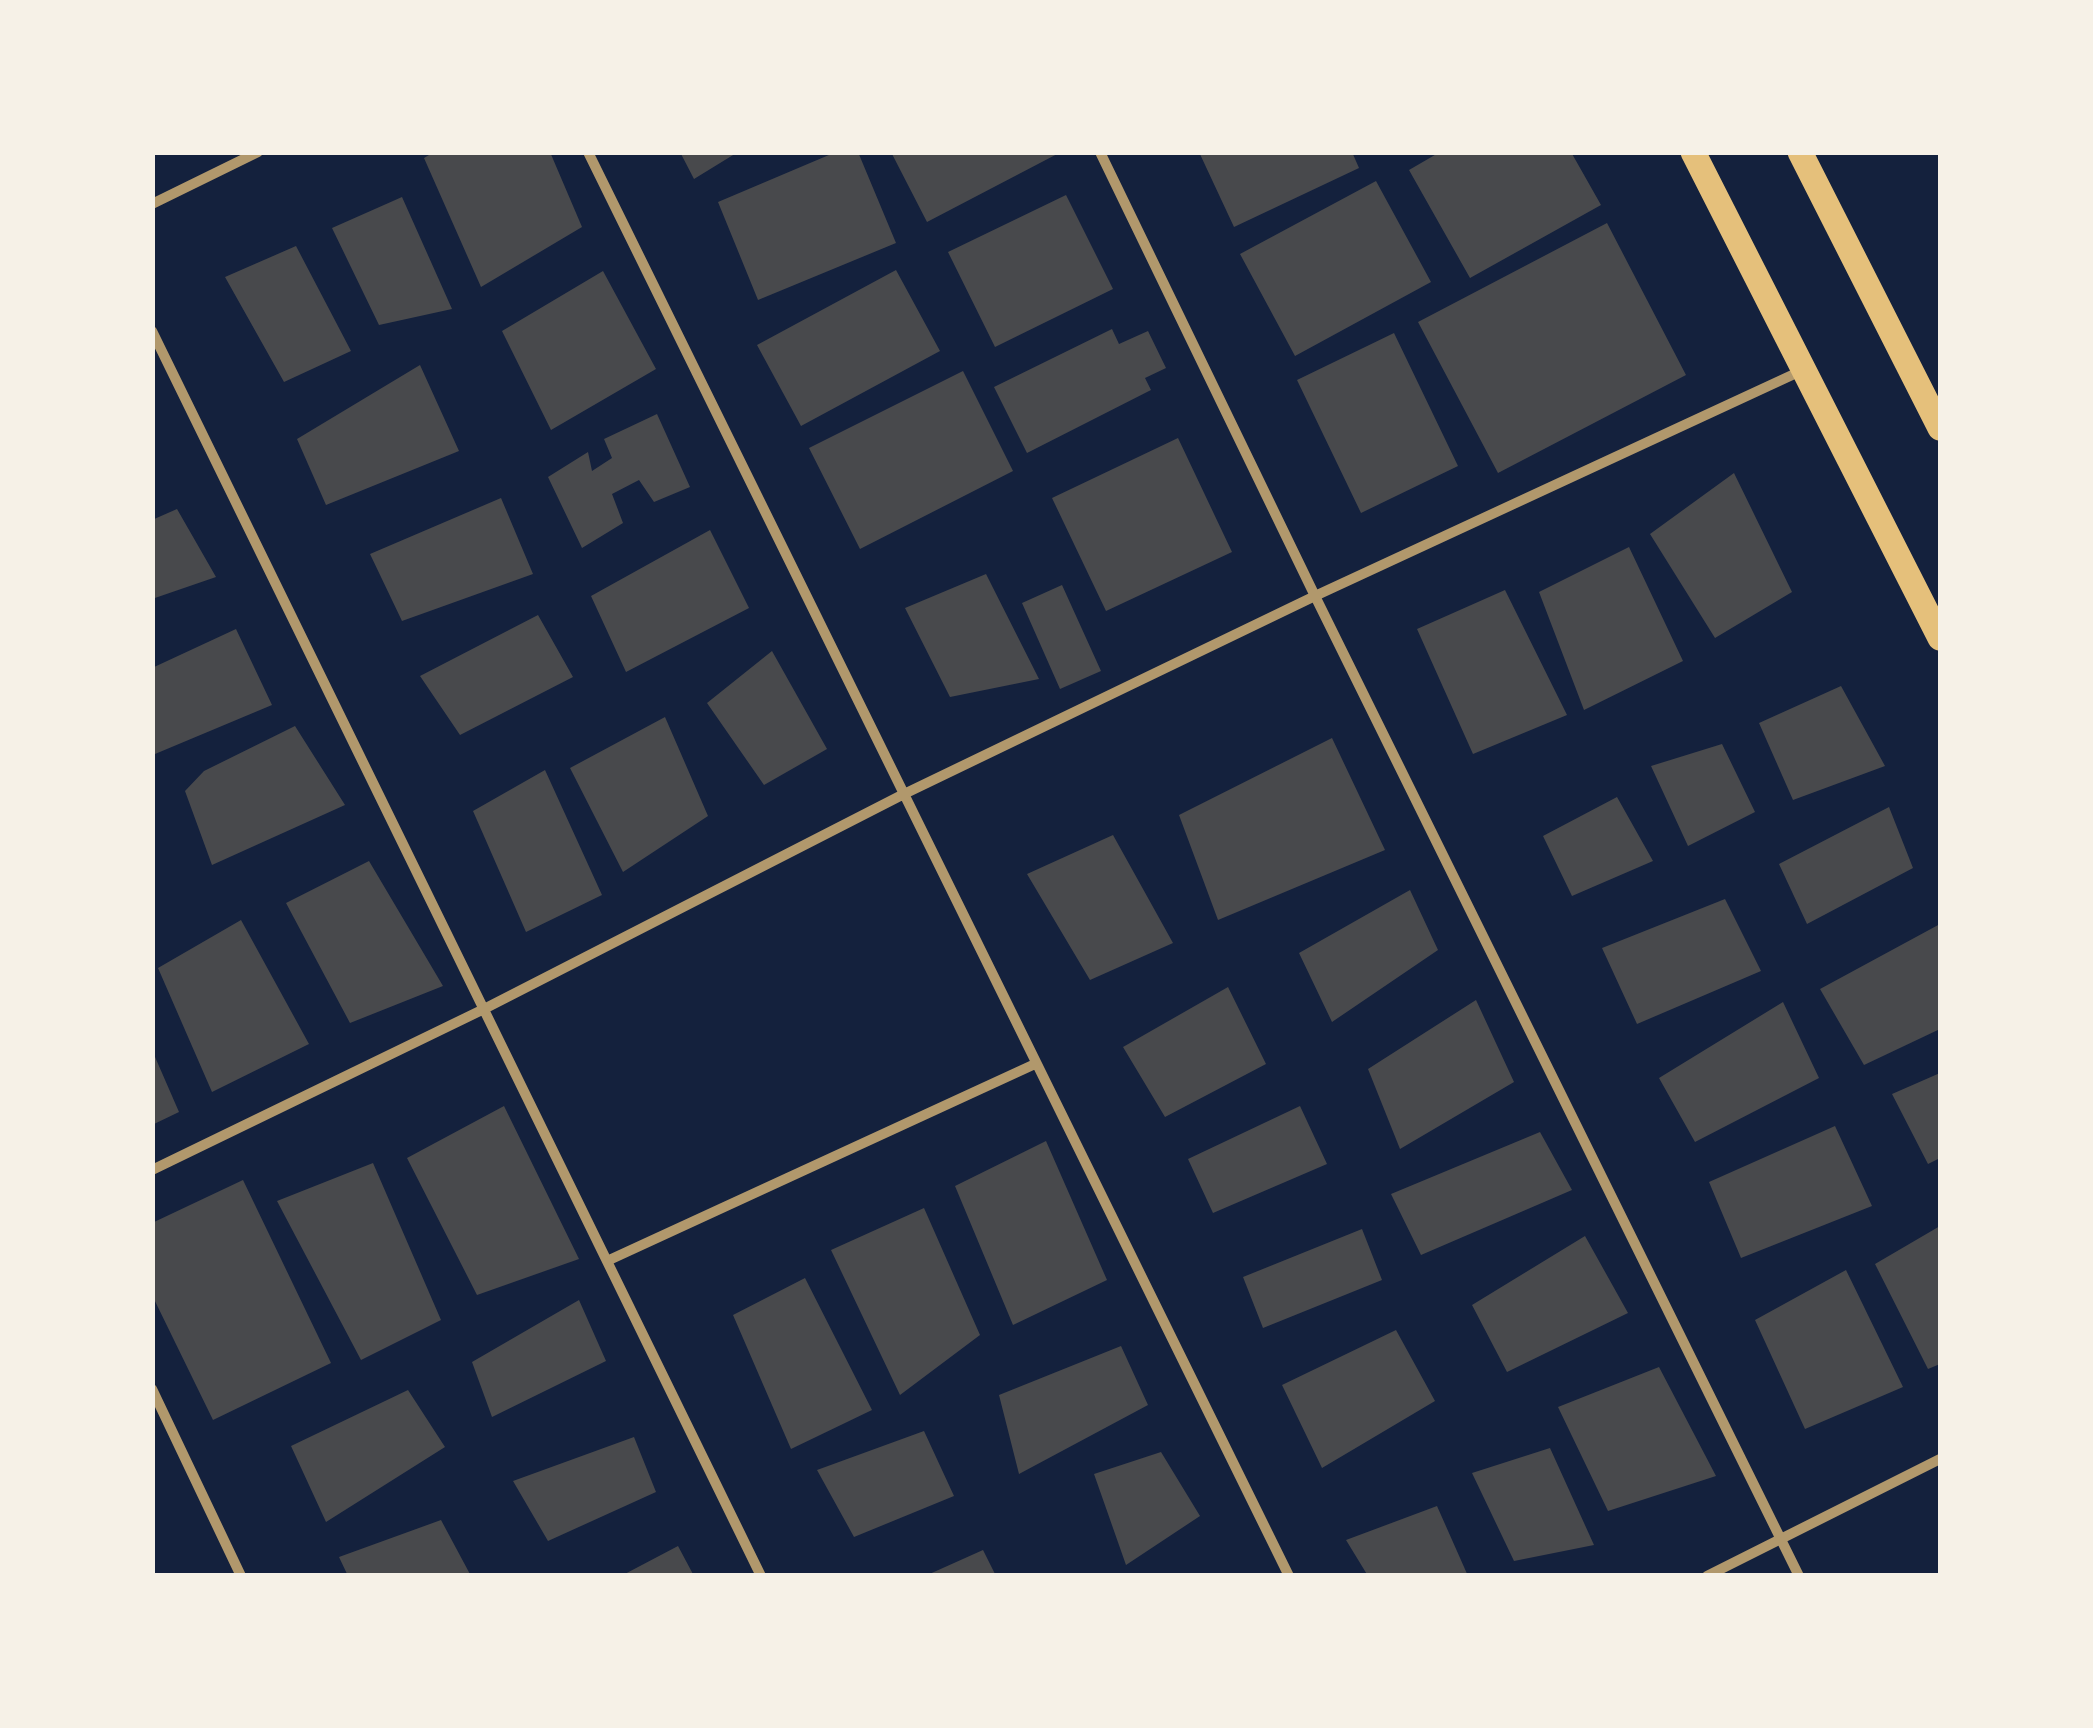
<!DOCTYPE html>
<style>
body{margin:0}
#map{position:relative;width:2093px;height:1728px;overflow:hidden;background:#14213d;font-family:Inter,sans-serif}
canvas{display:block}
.frame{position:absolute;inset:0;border:155px solid #f6f1e7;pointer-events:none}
</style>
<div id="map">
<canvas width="2093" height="1728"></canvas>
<div class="frame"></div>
</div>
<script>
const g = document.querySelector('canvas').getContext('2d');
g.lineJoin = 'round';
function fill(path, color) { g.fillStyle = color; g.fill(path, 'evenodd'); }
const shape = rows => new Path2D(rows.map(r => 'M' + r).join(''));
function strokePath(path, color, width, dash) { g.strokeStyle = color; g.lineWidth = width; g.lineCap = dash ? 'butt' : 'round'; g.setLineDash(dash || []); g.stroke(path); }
const building = shape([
 [434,152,550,152,582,227,481,287,424,158],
 [680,152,738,152,694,179],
 [836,152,858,152,896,243,758,300,718,202],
 [891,152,1061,152,927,222],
 [1199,152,1352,152,1359,168,1234,227],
 [1440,152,1571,152,1601,205,1470,278,1409,170],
 [1376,181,1431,282,1295,356,1240,254],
 [1066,195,1113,289,995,347,948,252],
 [402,197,452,309,379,325,332,228],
 [1607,223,1686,375,1498,473,1418,322],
 [296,246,351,351,284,382,225,277],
 [896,270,940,351,801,426,757,345],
 [603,271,656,369,551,430,502,331],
 [1112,329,1119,344,1148,331,1166,368,1145,378,1151,390,1027,453,994,387],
 [1394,333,1458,466,1361,513,1297,380],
 [420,365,459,451,326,505,297,439],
 [963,371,1013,471,860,549,809,448],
 [657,414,690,487,654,502,639,480,612,494,623,523,582,548,548,477,588,452,592,471,612,458,604,439],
 [1178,438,1232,552,1106,611,1052,498],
 [1734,473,1792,592,1715,638,1650,534],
 [501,498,533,574,402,621,370,554],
 [177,509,216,577,152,599,152,520],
 [710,530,749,608,626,672,591,596],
 [1629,547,1683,661,1584,710,1539,592],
 [986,574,1039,679,950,697,905,608],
 [1062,585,1101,671,1060,689,1022,603],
 [1505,590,1567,715,1473,754,1417,629],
 [538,615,573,677,460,735,420,676],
 [236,629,272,705,155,754,152,668],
 [772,651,827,749,764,785,707,703],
 [1841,686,1885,766,1793,800,1759,723],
 [665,717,708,816,623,872,570,768],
 [295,726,345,805,212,865,185,791,204,771],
 [1332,738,1385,850,1218,920,1179,815],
 [1722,744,1755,812,1688,846,1651,766],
 [545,770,602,895,526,932,473,811],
 [1617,797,1653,861,1572,896,1543,836],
 [1889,807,1913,868,1807,924,1779,864],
 [1113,835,1173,943,1090,980,1027,874],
 [369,861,443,986,350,1023,286,903],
 [1410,890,1438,950,1332,1022,1299,953],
 [1725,899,1761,971,1637,1024,1602,948],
 [241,920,309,1044,212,1092,158,968],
 [1940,924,1940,1029,1864,1065,1820,989],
 [1228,987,1266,1064,1165,1117,1123,1047],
 [1476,1000,1514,1082,1400,1149,1368,1069],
 [1783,1002,1819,1078,1695,1142,1659,1078],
 [152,1050,179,1112,152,1125],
 [1940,1073,1940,1158,1928,1164,1892,1094],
 [504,1106,579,1259,477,1295,407,1158],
 [1300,1106,1327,1164,1213,1213,1188,1159],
 [1835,1126,1872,1206,1741,1258,1709,1182],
 [1540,1132,1572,1190,1421,1255,1391,1194],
 [1046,1141,1107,1280,1013,1325,955,1186],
 [373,1163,441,1320,361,1360,277,1201],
 [243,1180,331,1363,213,1420,152,1295,152,1223],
 [924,1208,980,1335,900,1395,831,1250],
 [1940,1226,1940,1364,1928,1369,1875,1264],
 [1362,1229,1382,1280,1263,1328,1243,1277],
 [1585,1236,1628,1313,1507,1372,1472,1305],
 [1846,1270,1903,1387,1805,1429,1755,1320],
 [805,1278,872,1410,791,1449,733,1315],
 [579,1300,606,1361,492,1417,472,1362],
 [1396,1330,1435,1401,1322,1468,1282,1385],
 [1121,1346,1148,1405,1019,1474,999,1395],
 [1659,1367,1716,1476,1608,1511,1558,1407],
 [408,1390,445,1447,326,1522,291,1446],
 [924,1431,954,1496,854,1537,817,1470],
 [634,1437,656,1492,548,1541,513,1481],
 [1550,1448,1594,1545,1514,1561,1472,1473],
 [1161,1452,1200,1516,1126,1565,1094,1474],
 [1437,1506,1468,1576,1368,1576,1346,1540],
 [441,1520,471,1576,348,1576,339,1557],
 [678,1546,694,1576,621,1576],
 [983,1550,996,1576,925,1576]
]);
const minor = shape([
 [588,152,1289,1576],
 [1100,152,1315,596,1799,1576],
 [152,204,258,152],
 [152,331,761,1576],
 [152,1170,484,1009,902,795,1315,596,1803,370],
 [607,1261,1035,1064],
 [152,1389,241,1576],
 [1707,1576,1940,1459]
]);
const primary = shape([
 [1693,152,1940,638],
 [1800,152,1940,428]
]);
fill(building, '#48494c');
strokePath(minor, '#b1986c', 10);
strokePath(primary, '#e5c07b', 25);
</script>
